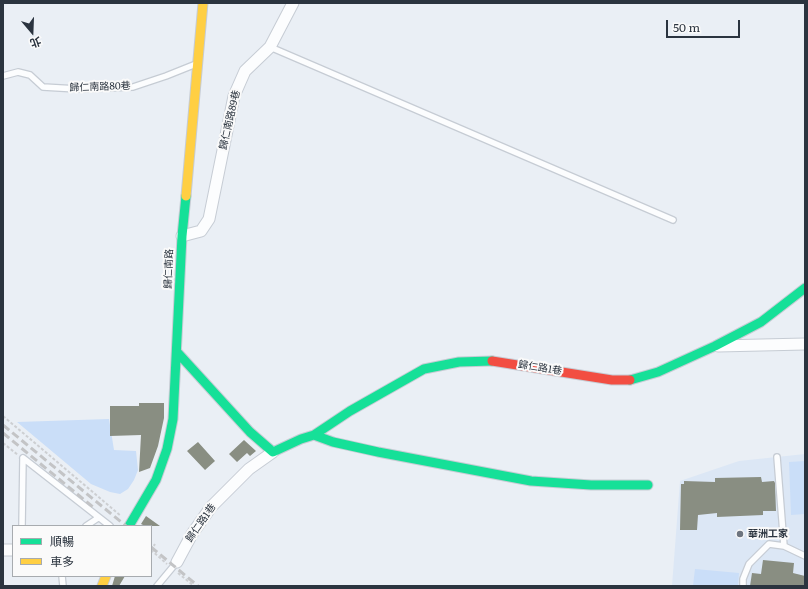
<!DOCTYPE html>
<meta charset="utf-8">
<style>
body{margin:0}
#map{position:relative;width:808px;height:589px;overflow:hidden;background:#eaeff5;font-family:Literata,"Noto Sans TC",serif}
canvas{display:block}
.frame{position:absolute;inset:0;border:4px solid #2b343f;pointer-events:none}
.legend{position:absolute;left:12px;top:525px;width:140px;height:52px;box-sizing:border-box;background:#fafafa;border:1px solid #a7abaf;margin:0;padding:5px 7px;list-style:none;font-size:12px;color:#2b343f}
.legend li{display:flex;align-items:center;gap:8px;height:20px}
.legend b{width:20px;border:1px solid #a7abaf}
.north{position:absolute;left:12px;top:12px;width:40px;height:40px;-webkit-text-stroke:3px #fafafa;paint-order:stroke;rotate:161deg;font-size:11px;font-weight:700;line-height:16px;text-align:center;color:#2b343f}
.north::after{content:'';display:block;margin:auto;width:14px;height:18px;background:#2b343f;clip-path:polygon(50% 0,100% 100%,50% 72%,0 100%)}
.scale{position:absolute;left:666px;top:20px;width:74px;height:18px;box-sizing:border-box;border:2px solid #2b343f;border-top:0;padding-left:5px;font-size:12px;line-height:14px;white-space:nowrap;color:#2b343f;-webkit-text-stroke:3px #fafafa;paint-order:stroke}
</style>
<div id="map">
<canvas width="808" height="589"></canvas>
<div class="frame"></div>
<ul class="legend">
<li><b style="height:5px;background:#16e098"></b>順暢</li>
<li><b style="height:5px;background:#ffcf43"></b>車多</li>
</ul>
<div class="north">北</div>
<div class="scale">50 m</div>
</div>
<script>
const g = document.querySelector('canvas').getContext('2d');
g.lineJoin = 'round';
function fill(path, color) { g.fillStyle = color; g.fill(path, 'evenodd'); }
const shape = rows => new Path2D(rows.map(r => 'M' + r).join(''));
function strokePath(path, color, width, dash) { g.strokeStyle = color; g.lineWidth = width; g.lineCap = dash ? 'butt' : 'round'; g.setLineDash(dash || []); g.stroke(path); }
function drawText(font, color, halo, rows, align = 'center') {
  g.font = font + ' Literata,"Noto Sans TC",serif'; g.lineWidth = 4; g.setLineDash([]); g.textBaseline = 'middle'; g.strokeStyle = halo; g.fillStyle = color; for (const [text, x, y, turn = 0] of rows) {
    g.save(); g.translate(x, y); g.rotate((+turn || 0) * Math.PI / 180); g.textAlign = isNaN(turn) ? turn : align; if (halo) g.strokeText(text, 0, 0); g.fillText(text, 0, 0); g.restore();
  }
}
const built = shape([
 [805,454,805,586,672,586,680,481,739,461]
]);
const green = shape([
 [109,419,114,450,136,451,138,470,134,480,128,489,120,494,110,492,91,484,17,422],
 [805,461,805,514,791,515,789,462],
 [695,569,739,573,738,586,693,586]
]);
const building = shape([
 [139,403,164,403,164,418,158,446,150,468,139,472,141,435,110,436,110,406,139,406],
 [244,440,256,451,250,456,247,453,237,462,229,454],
 [198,442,215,461,205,470,187,451],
 [761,477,762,482,774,481,775,483,776,511,763,511,763,515,717,517,717,513,698,515,697,530,680,530,681,484,684,484,684,481,715,482,715,478],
 [146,516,160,526,145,526,141,524],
 [763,560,794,563,793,573,805,576,805,586,750,586,752,573,761,574],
 [115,576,125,576,119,586,112,586]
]);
const path = shape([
 [3,416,121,516],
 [3,443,18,455],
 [151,550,167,564],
 [151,550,155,544],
 [178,573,194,586]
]);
const lane = shape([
 [270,47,673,220],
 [3,76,18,72,30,75,43,87,77,89,133,87,166,76,196,64],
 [777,457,784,546],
 [23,458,110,526],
 [22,526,23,458],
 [86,526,98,518],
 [62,576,63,586],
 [157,586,177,562],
 [743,586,743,579,749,564,769,544,784,546,805,556]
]);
const street = shape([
 [182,236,201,231,209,219,234,96,245,71,270,47,293,3],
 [718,346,805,344],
 [3,550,13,550],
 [177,562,192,534,211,507,249,469,273,452]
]);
const fast = shape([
 [177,352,250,432,273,452,301,439,314,435,350,411,424,369,459,362,492,361],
 [630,380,658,372,715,346,761,322,805,288],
 [314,435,333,442,378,452,531,481,591,485,648,485],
 [129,526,156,480,167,449,173,419,182,236,186,196]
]);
const slow = shape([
 [186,196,203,3],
 [102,586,106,576]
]);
const jam = shape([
 [492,361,612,380,630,380]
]);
const rail = shape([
 [3,425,126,526],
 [3,433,93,507],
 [151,547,198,586]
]);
const markers = [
 [740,534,4,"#6e757f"]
];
const streetNames = [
 ["歸仁南路80巷",100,87,-2],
 ["歸仁南路89巷",230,120,-77],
 ["歸仁南路",169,269,-88],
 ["歸仁路1巷",540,368,9],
 ["歸仁路1巷",201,523,-55]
];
const poiNames = [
 ["華洲工家",748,534]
];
fill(built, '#dce7f5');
fill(green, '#cadef8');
fill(building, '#898e82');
strokePath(lane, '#c6ccd4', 8);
strokePath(street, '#c6ccd4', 13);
strokePath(fast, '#c6ccd4', 11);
strokePath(slow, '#c6ccd4', 11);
strokePath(jam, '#c6ccd4', 11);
strokePath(path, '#cdcfd2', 2, [3, 2]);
strokePath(lane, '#fcfdfe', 5.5);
strokePath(street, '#fcfdfe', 11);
strokePath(fast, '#16e098', 9);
strokePath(slow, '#ffcf43', 9);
strokePath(jam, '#f24e42', 9);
strokePath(rail, '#c3c4c6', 3, [8, 4]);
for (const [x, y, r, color] of markers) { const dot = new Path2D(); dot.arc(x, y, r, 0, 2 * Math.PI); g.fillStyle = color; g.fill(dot); strokePath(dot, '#fafafa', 1.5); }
drawText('10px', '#2b343f', '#fafafa', streetNames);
drawText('bold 10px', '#2b343f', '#fafafa', poiNames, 'left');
</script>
